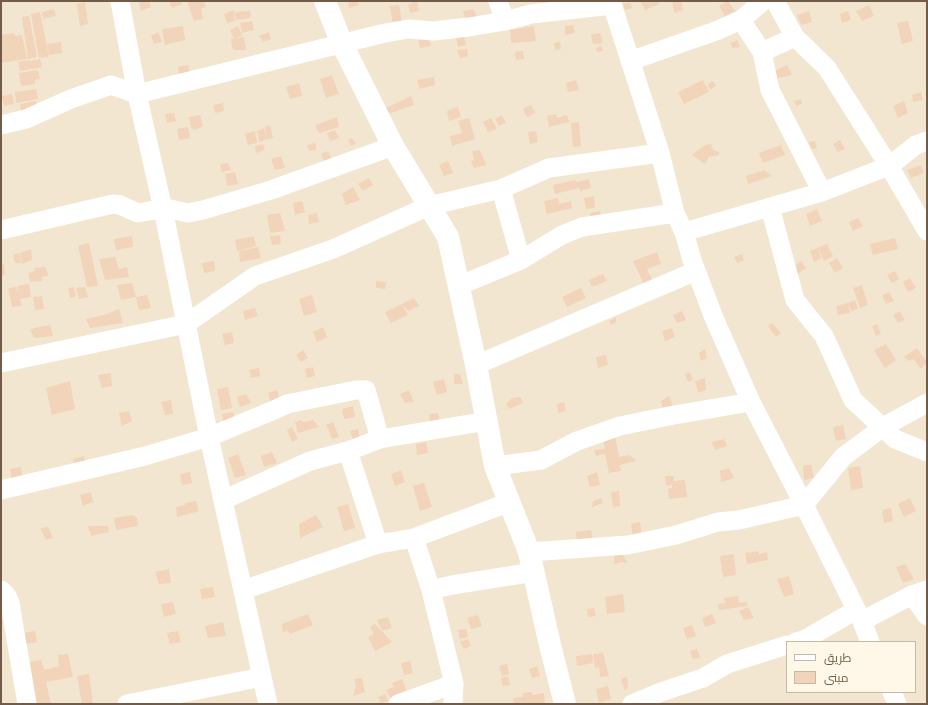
<!DOCTYPE html>
<meta charset="utf-8">
<style>
body{margin:0}
#map{position:relative;width:928px;height:705px;overflow:hidden;background:#fcf4e1;font-family:Figtree,Cairo,sans-serif}
canvas{display:block}
.frame{position:absolute;inset:0;border:2px solid #735b49;pointer-events:none}
.legend{position:absolute;left:786px;top:641px;width:130px;height:52px;box-sizing:border-box;background:#fff7e7;border:1px solid #c7b9a8;margin:0;padding:5px 7px;list-style:none;font-size:12px;color:#735b49}
.legend li{display:flex;align-items:center;gap:8px;height:20px}
.legend b{width:20px;border:1px solid #c7b9a8}
</style>
<div id="map">
<canvas width="928" height="705"></canvas>
<div class="frame"></div>
<ul class="legend">
<li><b style="height:5px;background:#fff"></b>طريق</li>
<li><b style="height:11px;background:#f1d4b9"></b>مبنى</li>
</ul>
</div>
<script>
const g = document.querySelector('canvas').getContext('2d');
g.lineJoin = 'round';
function fill(path, color) { g.fillStyle = color; g.fill(path, 'evenodd'); }
const shape = rows => new Path2D(rows.map(r => 'M' + r).join(''));
function strokePath(path, color, width, dash) { g.strokeStyle = color; g.lineWidth = width; g.lineCap = dash ? 'butt' : 'round'; g.setLineDash(dash || []); g.stroke(path); }
const residential = shape([
 [1,1,927,1,927,704,1,704],
 [787,642,915,642,915,692,787,692]
]);
const building = shape([
 [139,1,149,1,151,7,141,11],
 [169,1,181,1,182,4,172,8],
 [187,1,204,1,206,7,201,8,203,19,194,21],
 [348,1,358,1,359,5,349,8],
 [412,1,417,1,419,11,410,13,408,4,412,3],
 [643,1,659,1,660,4,645,10,641,2],
 [672,1,681,1,683,10,674,13],
 [728,1,735,11,725,16,719,6],
 [85,2,88,24,80,26,77,4],
 [630,2,632,8,625,10,623,4],
 [399,5,402,23,393,25,390,6],
 [869,5,874,16,862,21,856,11],
 [54,9,56,16,43,19,42,12],
 [473,9,477,17,466,21,463,11],
 [234,10,235,21,227,23,224,14],
 [250,11,251,18,236,20,235,12],
 [809,11,812,22,801,25,797,15],
 [848,11,851,20,842,23,840,14],
 [40,12,49,57,39,58,31,14],
 [29,16,37,57,28,59,22,17],
 [252,21,254,30,242,33,240,23],
 [908,21,913,41,902,44,897,23],
 [573,25,575,33,565,35,565,26],
 [183,26,185,40,165,45,162,29],
 [238,26,242,35,234,39,230,30],
 [534,26,536,41,511,43,510,30],
 [158,32,162,42,154,44,151,36],
 [269,32,271,40,263,41,259,36],
 [14,33,15,36,22,35,27,59,1,63,1,35],
 [600,33,603,43,593,44,591,35],
 [428,35,431,46,420,48,418,36],
 [456,36,464,36,466,45,458,47],
 [244,37,246,50,233,50,231,39],
 [737,40,740,47,732,48,731,43],
 [61,42,62,53,49,55,47,44],
 [560,42,561,49,555,50,554,43],
 [601,46,603,51,597,52,596,48],
 [467,49,468,56,460,58,457,50],
 [523,51,524,59,516,60,515,52],
 [40,59,42,67,20,71,18,62,29,60,31,65,30,61],
 [188,65,190,72,179,75,178,67],
 [787,65,792,75,774,79,771,73],
 [38,70,40,79,35,80,35,84,21,86,19,73],
 [332,75,339,94,326,98,320,79],
 [434,77,435,85,420,89,417,80],
 [576,80,579,90,568,92,566,83],
 [703,80,709,92,684,104,678,92],
 [713,81,716,86,710,90,708,84],
 [299,83,302,96,290,99,286,87],
 [36,89,38,99,16,103,15,92],
 [921,92,923,100,913,102,912,95],
 [12,94,14,104,4,106,2,96],
 [411,96,414,105,388,114,386,108],
 [801,99,802,104,796,106,794,101],
 [36,101,39,115,22,117,20,104],
 [904,101,908,113,898,118,893,106],
 [223,103,224,111,215,113,213,105],
 [531,105,535,113,527,117,523,109],
 [458,107,461,117,449,121,447,111],
 [174,113,176,121,167,123,165,114],
 [556,114,557,118,567,115,569,122,549,127,547,116],
 [200,115,203,126,195,130,191,128,189,117],
 [502,115,506,123,499,126,495,119],
 [337,117,339,127,319,133,315,125],
 [469,118,475,139,452,146,450,136,462,133,458,121],
 [491,118,497,129,488,132,483,122],
 [579,122,581,146,573,147,571,123],
 [270,125,273,138,267,139,265,127],
 [188,127,190,138,179,140,177,129],
 [264,128,267,139,259,142,257,131],
 [335,130,339,138,330,141,327,133],
 [255,131,257,143,248,145,245,134],
 [536,131,538,142,530,144,528,132],
 [352,138,356,144,351,146,348,140],
 [840,140,845,149,838,152,833,144],
 [815,141,817,148,811,149,809,142],
 [316,143,316,150,309,151,307,145],
 [263,144,265,150,256,153,255,146],
 [711,144,713,150,719,152,719,155,709,157,705,164,692,155,705,145],
 [781,145,785,155,763,163,759,153],
 [480,150,486,165,474,168,471,161,474,160,472,151],
 [328,151,332,160,325,163,321,154],
 [281,156,285,168,275,170,271,159],
 [448,161,453,173,444,176,439,165],
 [228,163,231,170,222,172,220,164],
 [921,165,924,173,911,178,907,170],
 [764,170,772,176,748,184,746,176],
 [235,172,238,184,227,186,225,174],
 [369,178,373,185,363,191,358,184],
 [589,179,591,188,580,191,579,188,555,194,553,185,575,180,577,182],
 [353,187,360,200,346,205,342,194],
 [594,196,595,208,586,209,584,198],
 [558,198,559,204,571,201,572,208,547,214,544,201],
 [302,201,305,212,295,215,293,203],
 [817,209,822,221,810,226,806,214],
 [600,211,602,220,592,223,590,213],
 [280,213,285,231,270,233,267,215],
 [317,213,319,222,309,224,308,215],
 [858,218,863,226,853,231,849,222],
 [280,235,281,244,272,245,270,236],
 [132,236,133,247,116,250,114,239],
 [254,236,256,246,237,251,235,240],
 [895,238,898,249,873,255,870,244],
 [89,243,98,286,87,287,78,246],
 [827,244,833,256,824,261,818,248,821,258,814,262,810,251],
 [258,247,261,258,240,262,239,251],
 [31,249,32,260,22,264,20,253],
 [657,252,661,264,647,269,652,279,644,284,633,261],
 [19,253,21,263,15,263,13,255],
 [742,254,744,260,737,263,734,257],
 [115,257,119,269,127,267,129,277,105,280,99,259],
 [837,258,843,268,835,273,829,263],
 [214,261,215,271,204,273,202,263],
 [801,261,806,268,795,276,790,269],
 [4,264,5,275,1,276,1,265],
 [46,267,48,276,42,277,42,281,30,282,28,273,35,271,34,268],
 [895,271,899,279,892,283,887,275],
 [603,274,607,281,592,287,589,280],
 [910,278,916,288,908,292,903,282],
 [376,281,386,282,385,289,376,288],
 [132,283,136,297,147,295,151,308,139,310,136,297,121,300,117,285],
 [29,284,31,297,20,299,22,306,12,307,8,288,16,287,19,295,17,286],
 [862,285,868,305,860,308,853,288],
 [74,287,76,297,70,298,68,288],
 [85,287,88,297,79,299,76,288],
 [581,288,586,298,567,307,562,297],
 [889,292,894,301,886,304,882,295],
 [312,295,317,312,304,316,299,299],
 [42,296,44,309,35,310,33,297],
 [414,298,419,306,408,311,402,304],
 [855,300,858,309,851,311,848,303],
 [848,303,850,313,838,315,836,306],
 [402,304,408,315,391,323,385,312],
 [255,308,258,316,245,320,243,311],
 [119,309,123,323,90,328,86,319,107,314],
 [682,311,686,320,677,323,673,315],
 [900,311,905,320,898,323,893,315],
 [616,317,616,322,611,325,609,321],
 [772,323,781,333,776,337,768,326],
 [877,324,881,334,876,336,872,326],
 [50,325,53,336,34,338,30,329],
 [323,327,327,337,317,342,313,332],
 [672,328,675,337,665,341,662,331],
 [232,332,234,343,225,345,222,334],
 [886,344,896,360,885,368,874,350],
 [917,348,927,362,921,369,913,359,909,361,904,357],
 [705,349,707,358,701,361,699,353],
 [303,350,308,358,301,362,296,355],
 [606,355,608,365,598,368,596,357],
 [313,367,315,376,307,378,305,369],
 [259,368,260,376,251,378,249,370],
 [690,372,693,380,688,382,685,374],
 [111,373,112,386,102,388,98,375],
 [454,374,460,374,463,384,454,384],
 [705,378,706,390,698,393,695,381],
 [444,379,447,392,437,395,433,382],
 [70,381,75,409,52,415,46,388],
 [228,387,232,408,221,410,217,389],
 [277,390,281,402,271,405,268,393],
 [409,390,414,402,405,403,400,394],
 [246,394,251,403,240,407,237,397],
 [669,396,673,406,663,409,661,401],
 [520,397,523,403,509,409,506,404,512,398],
 [171,400,173,414,165,415,161,402],
 [564,402,566,411,558,413,557,404],
 [353,406,355,417,344,419,342,409],
 [129,411,132,421,122,426,119,413],
 [233,412,236,423,224,426,222,414],
 [438,413,440,422,430,423,429,414],
 [302,420,303,422,313,420,319,427,298,433,295,422],
 [333,422,339,437,332,439,326,425],
 [843,425,846,439,836,441,833,427],
 [292,427,298,439,292,442,287,430],
 [358,429,360,438,353,440,350,431],
 [615,436,619,457,630,455,636,461,620,465,621,471,609,473,605,454,596,456,594,450,605,449,603,438],
 [724,439,727,446,715,450,712,442],
 [426,442,428,453,417,455,416,444],
 [272,452,277,463,264,467,261,456],
 [238,454,246,475,235,478,228,458],
 [84,456,87,466,75,470,73,459],
 [806,465,811,465,814,478,804,480,803,466],
 [860,466,863,488,851,490,848,468],
 [21,467,23,481,12,482,10,469],
 [729,468,734,478,721,482,720,471],
 [401,470,405,482,395,486,391,474],
 [190,472,192,483,182,485,180,474],
 [597,472,600,485,590,487,587,476],
 [665,476,674,476,674,481,685,480,687,497,669,499,668,489,672,488,672,485,666,486],
 [424,483,432,507,420,511,413,486],
 [619,491,620,506,613,507,611,492],
 [91,492,93,502,83,506,80,495],
 [601,498,603,503,592,507,593,501],
 [910,498,916,511,904,517,898,504],
 [196,501,199,511,177,517,176,507,185,505,185,503],
 [348,504,355,528,344,531,337,507],
 [891,508,893,521,884,523,882,510],
 [133,515,137,518,138,526,116,530,114,518],
 [316,515,323,527,300,538,299,524],
 [640,522,642,535,633,537,631,524],
 [88,526,108,526,109,532,91,536],
 [48,527,53,538,46,540,40,528],
 [591,530,593,540,577,541,576,532],
 [759,551,759,554,767,552,768,560,747,564,745,553],
 [622,554,628,563,621,562,614,564,614,556],
 [734,554,736,575,723,577,720,556],
 [905,564,914,579,903,583,896,567],
 [169,569,171,583,159,584,155,572],
 [789,576,794,594,784,597,777,579],
 [213,587,215,597,202,599,200,589],
 [623,594,625,612,607,614,605,597],
 [738,596,739,603,747,602,747,606,719,610,718,604,725,603,724,598],
 [173,602,176,614,164,617,161,604],
 [748,607,754,618,744,620,739,611],
 [594,608,596,616,588,617,587,609],
 [308,614,313,625,290,634,287,630,283,633,282,624],
 [712,614,716,623,705,627,702,618],
 [478,615,482,626,471,629,467,618],
 [388,617,392,628,382,631,377,620],
 [223,622,226,636,208,638,205,626],
 [375,624,392,642,375,651,368,637,374,634,370,627],
 [692,625,696,636,687,639,683,628],
 [466,629,468,637,460,639,458,630],
 [35,631,37,642,26,644,23,633],
 [178,631,181,642,170,644,167,633],
 [468,639,471,646,464,649,460,642],
 [697,649,700,658,693,659,690,651],
 [603,653,609,676,600,677,599,667,595,668,593,654],
 [68,654,73,677,46,682,51,704,37,704,30,662,41,660,44,670,59,666,58,655],
 [592,654,593,663,577,666,576,656],
 [410,661,413,673,404,675,401,663],
 [507,664,509,674,502,676,499,666],
 [537,666,540,676,532,678,529,669],
 [89,674,93,704,82,704,77,676],
 [508,676,510,685,502,686,501,678],
 [627,677,628,686,625,691,621,679],
 [362,678,365,692,353,696,356,686,354,679],
 [402,679,407,692,391,699,386,690,394,687,392,683],
 [608,686,611,699,599,703,596,689],
 [532,692,532,695,544,693,545,704,514,704,513,698,523,697,523,693],
 [385,694,388,701,381,703,378,697]
]);
const street = shape([
 [120,1,137,94,163,209,209,437,268,704],
 [498,1,505,21],
 [611,1,660,153,675,213,684,232,692,260,714,318,751,402,804,505,862,621,870,642],
 [775,1,795,37,827,68,889,166,927,231],
 [741,20,762,52,770,90,822,192],
 [762,52,795,37],
 [630,61,716,31,741,20,763,1],
 [1,125,26,119,71,99,111,85,137,94,385,33,409,29,434,31,469,27,505,21,531,14,612,5],
 [501,189,521,260],
 [770,207,795,300,824,336,853,400,895,439,927,452],
 [1,230,113,204,120,205,138,213,166,208,188,213,203,210,271,190,393,146],
 [684,232,822,192,889,166,916,145,927,141],
 [458,286,521,260,562,235,582,227,675,213],
 [1,363,186,324,255,276,333,249,429,206,501,189,549,168,660,153],
 [476,365,696,271],
 [348,451,378,544],
 [495,466,541,460,577,441,620,426,674,415,751,402],
 [1,490,145,456,209,437,274,410,287,404,356,390,366,390,380,439],
 [223,500,310,461,348,451,380,439,487,421],
 [414,538,431,590,454,684,453,704],
 [529,552,628,545,676,535,718,522,739,520,804,505,843,457,883,427,927,403],
 [1,590,7,596,10,603,27,704],
 [243,590,378,544,414,538,510,502],
 [431,590,452,585,534,572],
 [912,595,927,616],
 [862,621,912,595,927,590],
 [796,642,804,640,856,610],
 [892,692,897,704],
 [127,704,262,677],
 [398,704,454,684],
 [632,704,661,692,703,678,727,664,787,645]
]);
const secondary = shape([
 [325,1,342,44,393,146,448,237,476,365,495,466,529,552,550,645,565,704]
]);
fill(residential, '#f3e6d0');
fill(building, '#f1d4b9');
strokePath(street, '#fff', 19);
strokePath(secondary, '#fff', 22);
</script>
